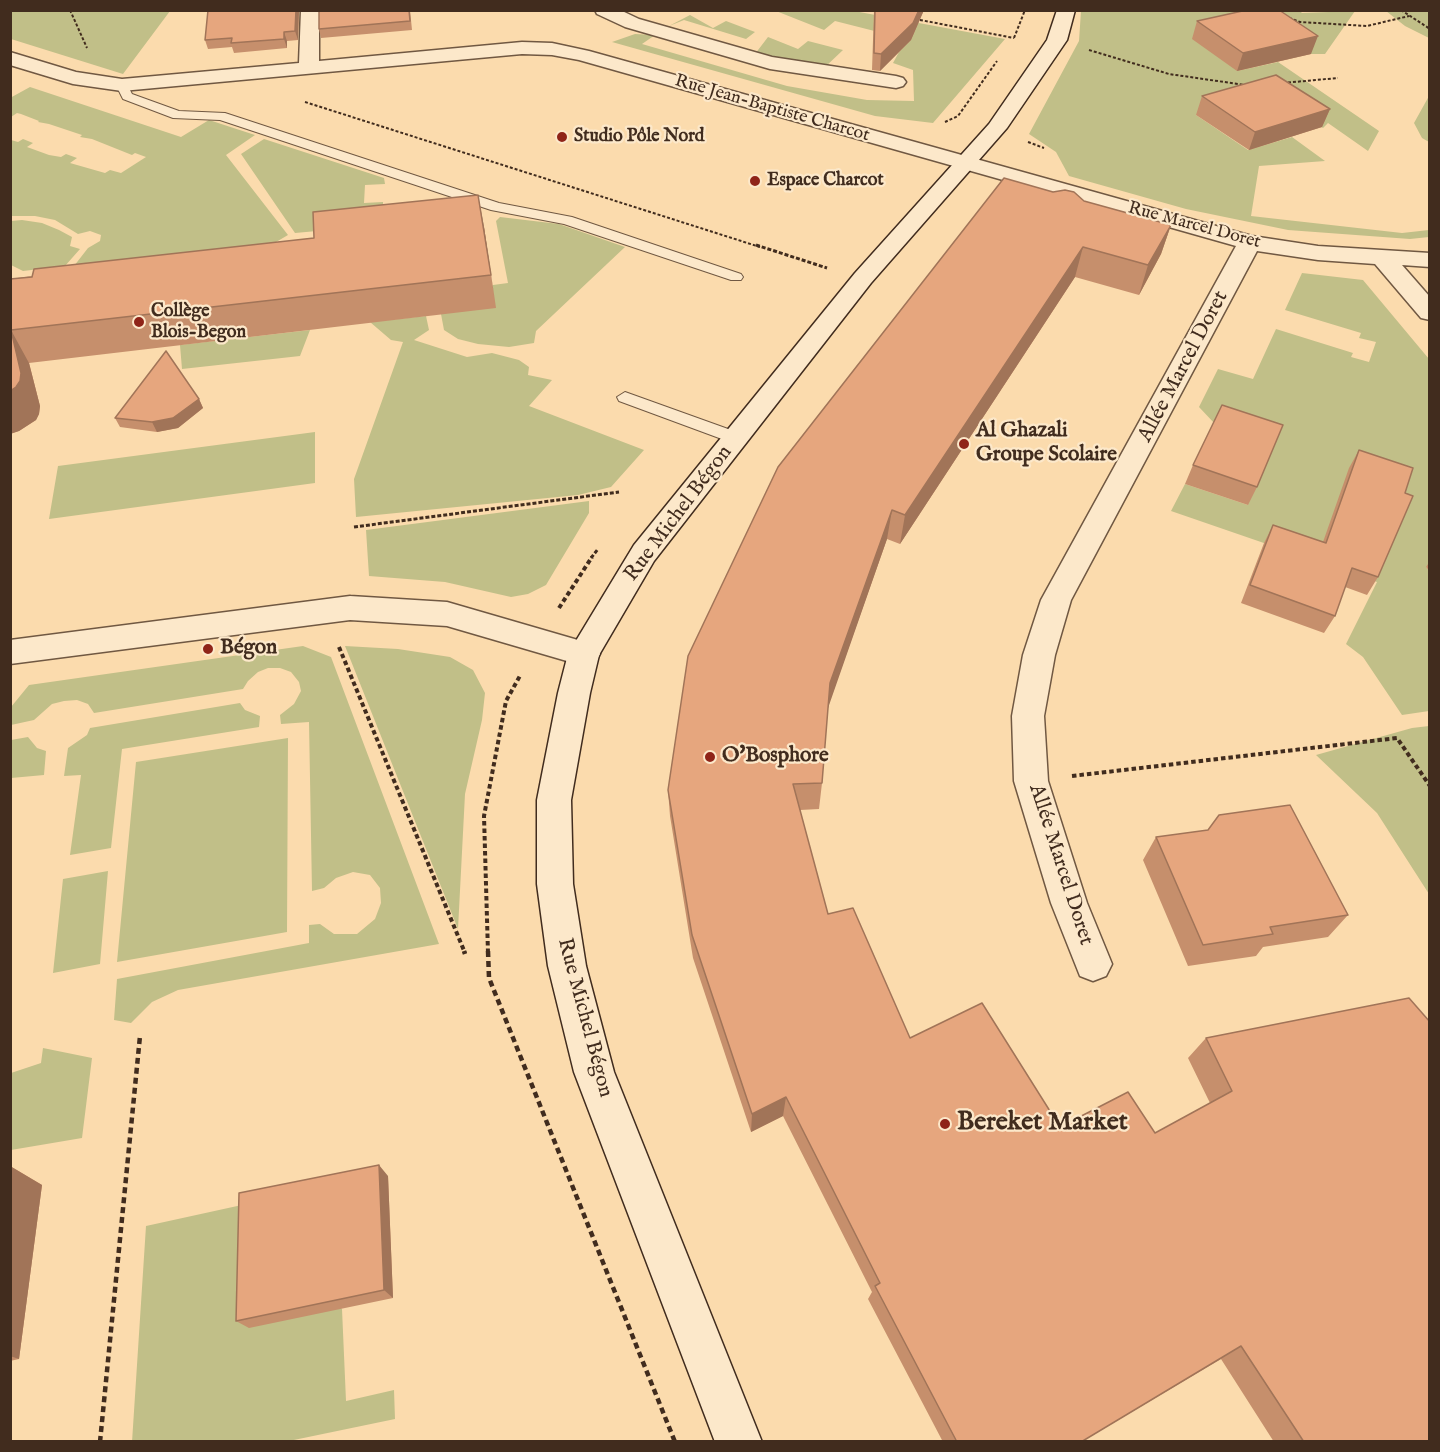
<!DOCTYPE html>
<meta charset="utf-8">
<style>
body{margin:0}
#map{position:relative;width:1440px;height:1452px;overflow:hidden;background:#fbdbad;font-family:"IM FELL English",serif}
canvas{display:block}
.frame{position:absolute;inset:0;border:12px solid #412c1e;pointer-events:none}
</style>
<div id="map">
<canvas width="1440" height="1452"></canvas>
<div class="frame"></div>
</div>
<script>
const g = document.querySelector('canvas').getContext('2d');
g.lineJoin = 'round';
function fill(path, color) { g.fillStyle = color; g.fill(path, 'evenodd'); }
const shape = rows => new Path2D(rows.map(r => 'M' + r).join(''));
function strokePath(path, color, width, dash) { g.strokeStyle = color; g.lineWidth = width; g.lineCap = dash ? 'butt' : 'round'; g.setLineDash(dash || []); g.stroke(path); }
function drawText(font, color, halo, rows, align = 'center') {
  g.font = font + ' "IM FELL English",serif'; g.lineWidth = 4.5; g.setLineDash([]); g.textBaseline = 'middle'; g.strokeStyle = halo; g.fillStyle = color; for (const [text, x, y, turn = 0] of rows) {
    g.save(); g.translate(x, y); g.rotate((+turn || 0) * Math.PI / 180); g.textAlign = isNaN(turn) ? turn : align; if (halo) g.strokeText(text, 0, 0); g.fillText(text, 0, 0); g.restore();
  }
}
const green = shape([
 [1299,10,1302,13,1355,11,1325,54,1311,54,1264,23,1237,71,1278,62,1379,131,1368,151,1328,123,1323,128,1269,93,1196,115,1248,150,1292,137,1325,161,1259,166,1251,216,1402,233,1429,230,1429,237,1410,239,1288,230,1186,209,1069,176,1056,152,1029,134,1079,41,1081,11],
 [10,11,11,10,170,11,123,74,11,39],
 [776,11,854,11,1005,39,933,123,875,116,612,42,635,34,655,35,642,44,787,86,867,100,914,101,913,70,893,63,899,52,910,40,835,21,824,30],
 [1386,11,1429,11,1429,38,1405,26],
 [690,15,713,28,726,21,755,32,746,39,684,20,669,26],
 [768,37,798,49,808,41,843,50,824,68,755,54],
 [30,87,181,137,209,120,255,135,226,155,288,235,271,245,74,266,88,248,100,241,101,235,90,231,78,234,55,220,35,216,11,216,11,140,18,142,23,139,33,143,27,147,49,155,61,157,66,154,77,158,70,163,105,173,110,170,121,173,146,157,135,153,132,155,92,139,80,137,82,135,49,124,38,122,39,121,21,114,17,113,11,117,10,98],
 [1429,96,1430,142,1429,142,1422,138,1414,123],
 [264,139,384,178,385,184,365,185,364,203,383,202,383,225,295,233,241,154],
 [500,217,559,224,625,247,536,331,534,343,509,347,478,344,458,339,444,330,441,314,493,285,508,283,496,221],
 [22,220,42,223,59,230,72,237,70,246,80,249,65,266,23,271,11,265,11,221],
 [1302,273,1363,280,1429,359,1430,566,1426,567,1430,572,1429,711,1402,715,1363,657,1346,644,1377,582,1171,511,1185,484,1248,505,1215,424,1199,407,1218,369,1253,379,1276,329,1353,353,1351,357,1369,362,1376,342,1359,338,1361,333,1285,310],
 [426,316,429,330,414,340,467,357,492,353,519,360,529,367,528,375,552,380,529,406,644,450,611,487,578,495,356,517,354,479,403,342,391,340,370,322],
 [310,330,300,356,182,369,180,345],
 [315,432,315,483,49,519,58,466],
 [589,501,589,513,546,585,528,594,511,597,445,582,369,576,366,530],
 [303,646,331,657,439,944,178,990,152,1002,131,1023,114,1020,117,979,309,943,309,925,320,924,334,934,357,934,375,919,381,903,380,888,370,875,353,872,336,878,324,888,312,891,309,722,281,724,280,715,294,704,301,691,299,682,291,672,280,668,268,668,258,672,248,681,243,689,94,713,88,704,77,700,64,701,52,704,34,720,11,725,11,707,29,685],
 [345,646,398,649,450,657,473,670,485,693,482,720,465,794,458,929],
 [240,703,245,710,260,716,259,727,122,749,111,848,70,855,81,775,64,776,68,748,87,735,90,728],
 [1429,726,1430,726,1429,894,1377,813,1316,755,1412,728],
 [28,737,37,748,46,751,44,775,11,778,11,740],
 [288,738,287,932,117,962,136,762],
 [108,871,100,964,53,973,63,879],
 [43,1048,92,1058,82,1138,11,1150,11,1073,41,1063],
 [251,1203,342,1309,346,1401,394,1390,395,1419,289,1441,132,1442,146,1226]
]);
const pathFar3 = shape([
 [70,10,87,48],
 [1401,10,1430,29],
 [1289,18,1300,22,1367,26,1409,16],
 [915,19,1014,38],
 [1014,38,1025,10],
 [1089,50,1169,74,1245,85],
 [1283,83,1338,78],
 [305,102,760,247],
 [945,122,958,116,997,61],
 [1028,142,1044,148]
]);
const pathFar2 = shape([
 [756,245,827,268],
 [354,527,619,492],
 [591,558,598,549]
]);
const pathFar1 = shape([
 [559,608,592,557],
 [339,647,465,953],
 [1072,776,1397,738,1430,786],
 [488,953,484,816,506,701,521,674]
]);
const path = shape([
 [464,951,465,954],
 [488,951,489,978,675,1442],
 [100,1442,140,1036]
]);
const lane = shape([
 [122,81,126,82,132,94,179,111,225,113,499,203,572,217,741,274,743,277,741,280,731,280,564,224,491,210,220,120,173,118,123,99,116,85,122,81],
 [625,392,742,434,744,438,742,442,736,443,730,442,619,401,617,397,625,392]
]);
const street = shape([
 [301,10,319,10,319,61,522,42,552,43,589,51,1252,236,1318,246,1430,253,1430,267,1402,265,1430,297,1430,320,1421,318,1375,264,1318,260,1257,251,1071,600,1055,655,1044,716,1048,781,1087,903,1112,964,1106,976,1093,981,1080,976,1051,903,1014,781,1012,716,1023,655,1041,600,1236,246,579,60,552,55,522,54,122,91,73,84,10,65,10,52,76,72,122,79,299,63,301,10],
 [595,10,620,10,639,19,772,57,896,76,903,78,906,82,903,86,896,88,770,69,625,27,597,14,595,10],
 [350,596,447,602,595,645,600,654,595,663,584,666,447,626,350,620,10,664,10,640,350,596]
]);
const secondary = shape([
 [1057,10,1075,10,1067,40,1007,128,871,283,654,561,599,655,590,693,571,800,573,884,586,966,614,1072,762,1442,715,1442,574,1072,548,966,537,884,537,800,558,693,568,654,634,545,855,273,989,124,1047,40,1057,10]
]);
const wall = shape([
 [208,10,299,10,298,40,287,41,287,48,234,53,232,47,208,49,205,40],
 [410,10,412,30,321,38,319,29],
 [874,10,924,10,911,40,880,71,872,70],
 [1197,21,1311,54,1237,71,1192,39],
 [1202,96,1330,109,1322,127,1249,150,1196,115],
 [1084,201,1171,225,1161,254,1139,295,1075,277,900,544,887,539,828,706,822,783,819,809,800,810,828,914,910,1038,1060,1127,1155,1133,1210,1103,1188,1058,1206,1038,1430,1442,1274,1442,1221,1359,1081,1442,943,1442,868,1299,872,1292,783,1116,751,1132,693,958,670,816,668,790],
 [484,227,496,308,29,363,40,406,39,414,36,420,19,431,10,434,10,279,314,238],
 [199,399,203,408,178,428,157,432,120,427,115,418],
 [1359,450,1378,577,1367,595,1345,587,1335,616,1324,633,1241,603,1264,543,1273,525,1323,542,1349,468],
 [1193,465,1257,487,1248,505,1185,484],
 [1430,561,1430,572,1426,567],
 [1156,837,1348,915,1328,937,1263,947,1256,956,1188,966,1143,860],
 [10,1166,42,1185,19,1359,10,1361],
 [388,1176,393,1298,249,1328,236,1321]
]);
const shadedWall = shape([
 [296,10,299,10,298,40,295,31],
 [919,10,924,10,911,40,880,71,881,54],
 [284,32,287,41,287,48,284,39],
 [1318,36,1311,54,1237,71,1243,53],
 [1330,109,1322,127,1249,150,1255,132],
 [478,195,484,227,496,308,491,275],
 [1171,225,1161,254,1139,295,1148,265],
 [1083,247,1075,277,900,544,905,515],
 [11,330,29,363,40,406,39,414,36,420,19,431,10,434],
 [199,399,203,408,178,428,157,432,152,422],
 [892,510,887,539,827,711,830,683],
 [786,1097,783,1116,751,1132,752,1114],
 [379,1165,388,1176,393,1298,384,1290],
 [10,1166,42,1185,19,1359,10,1356]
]);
const building = shape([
 [208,10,296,10,295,31,284,32,284,39,231,43,232,38,205,40,208,10],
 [319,10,409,10,410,21,319,29,319,10],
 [875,10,919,10,913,23,881,54,874,53,875,10],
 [1247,10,1279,10,1318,36,1243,53,1197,21,1247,10],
 [1276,75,1330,109,1255,132,1202,96,1276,75],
 [1004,178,1053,192,1065,190,1074,192,1084,201,1171,225,1148,265,1083,247,905,515,892,510,830,683,822,783,793,784,828,914,853,908,910,1038,982,1003,1060,1127,1128,1092,1155,1133,1232,1091,1206,1038,1409,998,1430,1022,1430,1442,1304,1442,1241,1346,1081,1442,957,1442,875,1286,880,1283,786,1097,752,1114,692,935,668,790,688,656,778,467,1004,178],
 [478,195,491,275,11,330,21,373,20,381,16,387,10,391,10,279,32,277,34,269,314,238,313,212,478,195],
 [166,351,199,399,173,418,152,422,115,418,166,351],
 [1222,405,1283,425,1257,487,1193,465,1222,405],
 [1359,450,1413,468,1405,493,1413,496,1378,577,1352,568,1335,616,1250,585,1273,525,1326,543,1359,450],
 [1290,805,1348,915,1270,927,1273,934,1203,945,1156,837,1208,830,1219,815,1290,805],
 [379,1165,384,1290,236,1321,239,1193,379,1165]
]);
const markers = [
 [562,137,6,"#8f2418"],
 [755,181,6,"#8f2418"],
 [139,322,6,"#8f2418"],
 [964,444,6,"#8f2418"],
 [208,649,6,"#8f2418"],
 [710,757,6,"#8f2418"],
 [945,1124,6,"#8f2418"]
];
const farStreetnames = [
 ["Rue Jean-Baptiste Charcot",772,109,16],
 ["Rue Marcel Doret",1194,226,15]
];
const farPoinames = [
 ["Studio Pôle Nord",574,137],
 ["Espace Charcot",767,181],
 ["Collège",151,312],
 ["Blois-Begon",151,333]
];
const streetNames = [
 ["Allée Marcel Doret",1184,367,-62],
 ["Rue Michel Bégon",679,514,-53],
 ["Allée Marcel Doret",1060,865,72],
 ["Rue Michel Bégon",584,1018,75]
];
const poiNames = [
 ["Al Ghazali",976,432],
 ["Groupe Scolaire",976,456],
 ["Bégon",220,649],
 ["O'Bosphore",722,757]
];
const nearPoinames = [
 ["Bereket Market",957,1124]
];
fill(green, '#c1bf88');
strokePath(lane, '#705842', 2);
strokePath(street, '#705842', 3);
strokePath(secondary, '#412c1e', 3);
strokePath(pathFar3, '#412c1e', 2, [3, 2]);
strokePath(pathFar2, '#412c1e', 3, [4, 2]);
strokePath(pathFar1, '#412c1e', 4, [4.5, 3]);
strokePath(path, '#412c1e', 4.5, [6, 4]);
fill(lane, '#fce8ca');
fill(street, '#fce8ca');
fill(secondary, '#fce8ca');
fill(wall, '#c68f6c');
fill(shadedWall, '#a17458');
fill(building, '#e6a67e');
strokePath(building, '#a17458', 1.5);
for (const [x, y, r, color] of markers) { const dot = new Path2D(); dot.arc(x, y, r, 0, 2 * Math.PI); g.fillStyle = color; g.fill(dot); strokePath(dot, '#fce8ca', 2); }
drawText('18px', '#412c1e', '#fce8ca', farStreetnames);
drawText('bold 18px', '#412c1e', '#fce8ca', farPoinames, 'left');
drawText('21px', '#412c1e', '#fce8ca', streetNames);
drawText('bold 21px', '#412c1e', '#fce8ca', poiNames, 'left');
drawText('bold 26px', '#412c1e', '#fce8ca', nearPoinames, 'left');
</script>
